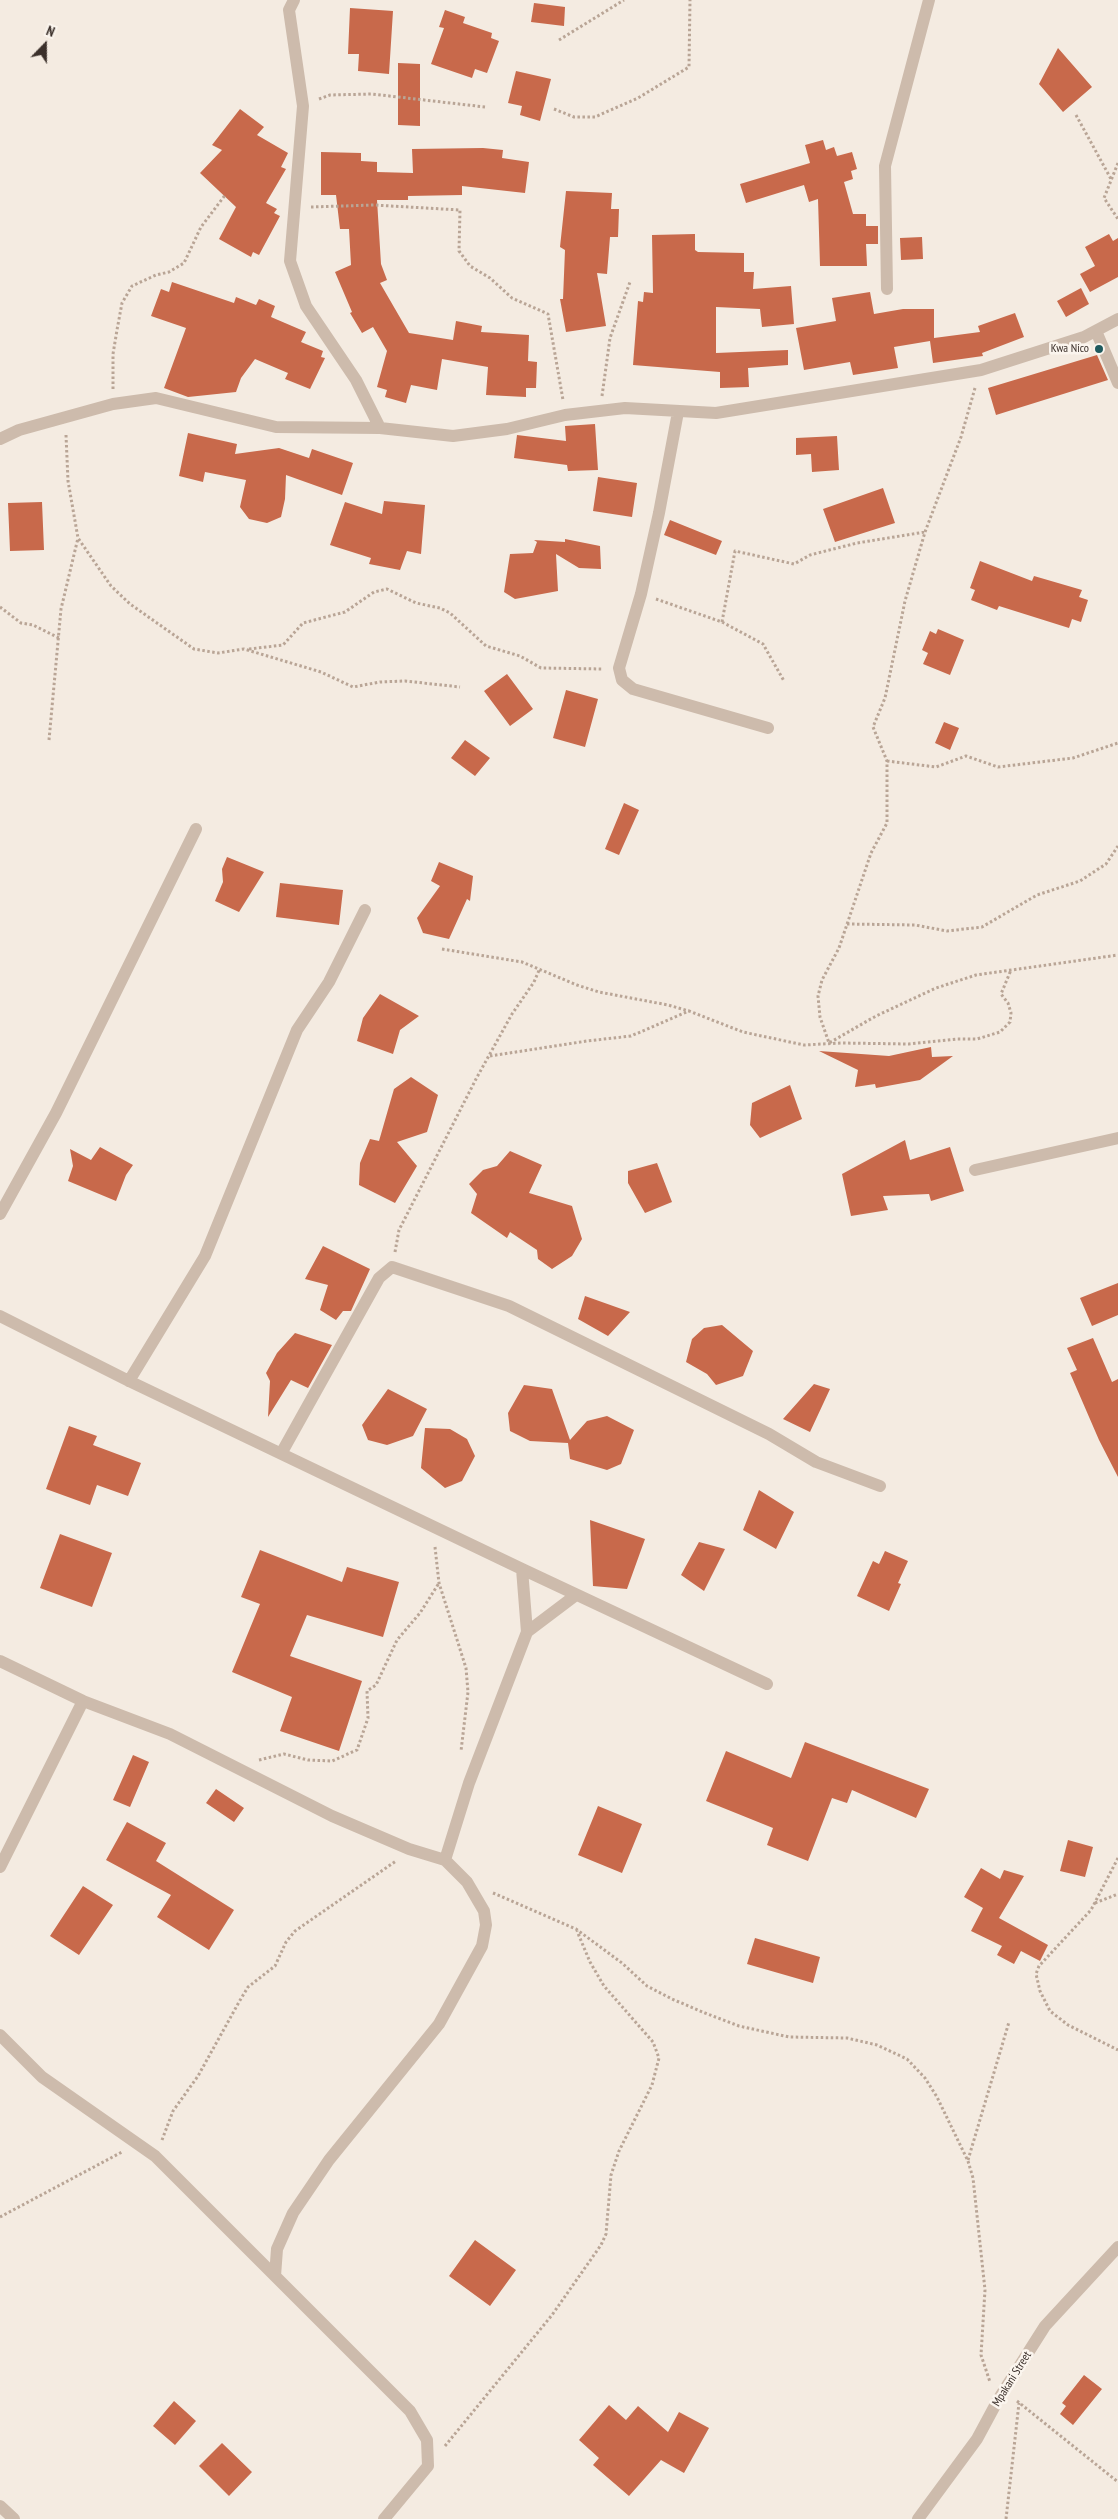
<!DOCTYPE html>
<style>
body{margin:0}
#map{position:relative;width:1118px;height:2519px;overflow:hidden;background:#f4ebe1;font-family:"PT Sans Narrow",sans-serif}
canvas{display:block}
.north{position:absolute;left:20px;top:20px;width:50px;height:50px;-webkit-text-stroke:4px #fbf5ee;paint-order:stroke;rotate:22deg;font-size:14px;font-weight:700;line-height:20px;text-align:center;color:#3b302b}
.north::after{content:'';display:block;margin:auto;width:18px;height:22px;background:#3b302b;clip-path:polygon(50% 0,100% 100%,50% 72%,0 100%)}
</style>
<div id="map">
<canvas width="1118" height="2519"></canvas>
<div class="north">N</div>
</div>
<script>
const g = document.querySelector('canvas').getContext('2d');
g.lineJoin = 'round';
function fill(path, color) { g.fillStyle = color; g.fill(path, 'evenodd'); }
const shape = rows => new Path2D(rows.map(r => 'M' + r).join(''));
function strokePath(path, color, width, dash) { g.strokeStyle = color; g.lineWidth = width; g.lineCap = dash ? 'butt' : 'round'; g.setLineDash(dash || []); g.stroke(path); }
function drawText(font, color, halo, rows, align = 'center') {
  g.font = font + ' "PT Sans Narrow",sans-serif'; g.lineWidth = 5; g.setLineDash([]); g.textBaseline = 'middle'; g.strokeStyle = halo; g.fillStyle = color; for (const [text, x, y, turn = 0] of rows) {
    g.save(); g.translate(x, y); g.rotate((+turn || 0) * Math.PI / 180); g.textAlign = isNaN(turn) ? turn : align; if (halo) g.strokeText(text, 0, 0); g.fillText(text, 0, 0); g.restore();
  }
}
const building = shape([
 [534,3,565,7,564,26,531,22],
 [350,8,393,11,389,74,358,71,359,54,348,54],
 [445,10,465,17,463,23,492,33,491,38,499,41,487,73,475,69,472,78,431,64,444,28,439,27],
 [1058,48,1092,87,1063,112,1039,84],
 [398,63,420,64,420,126,398,125],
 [516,71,551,79,540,121,520,115,522,106,508,103],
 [240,109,264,127,257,135,288,153,281,167,286,169,266,203,277,209,274,213,280,216,259,255,253,252,251,257,219,239,236,207,200,173,222,150,212,145],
 [823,140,826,150,834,147,837,156,852,152,857,169,851,171,853,179,844,182,853,214,866,214,866,226,878,226,878,244,866,244,867,266,820,266,818,199,809,202,804,185,746,203,740,184,810,163,805,145],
 [483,148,503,150,502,158,529,162,525,193,462,186,462,195,408,196,408,200,377,200,381,264,387,280,380,283,409,333,453,340,456,321,482,326,481,332,529,335,528,361,537,362,536,388,526,388,526,397,486,395,488,367,442,359,437,390,411,385,406,403,385,397,387,390,377,387,387,351,373,327,362,333,350,313,352,312,335,272,351,265,349,229,340,229,336,195,321,195,321,152,361,153,361,161,377,162,377,172,413,173,412,149],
 [566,191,612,193,611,209,619,209,618,237,610,237,607,274,597,273,606,326,566,332,560,299,563,299,565,250,560,247],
 [695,234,695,250,698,252,744,253,744,272,754,272,753,289,791,286,794,324,762,327,760,309,716,307,716,353,788,350,788,365,748,368,749,387,720,388,720,372,633,365,638,301,643,302,644,292,653,293,652,235],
 [1109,234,1113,241,1118,238,1118,277,1090,292,1080,274,1095,266,1085,247],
 [922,237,923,259,901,260,900,238],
 [172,282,234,303,236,297,256,305,259,299,275,306,271,317,306,332,301,342,323,351,321,357,325,358,310,389,285,379,288,373,255,359,241,378,236,392,188,397,164,388,186,328,151,316,161,289,169,292],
 [1081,288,1089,304,1066,317,1057,301],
 [870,292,874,314,903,309,934,309,934,338,980,332,978,326,1015,313,1024,337,982,353,983,356,933,363,930,341,894,347,898,368,853,375,850,362,804,370,796,328,836,321,832,298],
 [1097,355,1108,380,996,415,988,388],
 [595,424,598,470,568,471,567,465,514,458,517,435,566,441,565,426],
 [188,433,237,444,235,454,279,448,309,458,312,449,353,463,342,495,286,475,285,499,281,517,267,523,249,519,240,507,246,480,205,472,203,482,179,476],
 [837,436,839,470,812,472,811,454,796,455,796,438],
 [598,477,637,483,632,517,593,511],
 [883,488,895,523,835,542,823,509],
 [384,501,425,505,421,554,407,551,400,570,369,564,371,558,330,545,345,502,382,514],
 [42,502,44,550,10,551,8,503],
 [670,520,722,541,716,555,664,535],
 [565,539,600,546,601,569,579,568,556,554,558,591,515,599,504,592,510,554,533,553,537,542,534,540,565,542],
 [980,561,1032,581,1034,576,1082,590,1079,597,1088,600,1081,622,1072,619,1069,628,999,606,997,610,971,600,975,590,970,588],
 [938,629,964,640,950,675,923,664,928,653,922,650,930,631,936,634],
 [507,674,533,709,510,726,484,691],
 [566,690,598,699,585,747,553,738],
 [944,722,959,728,950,750,935,743],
 [465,740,490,758,475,776,451,758],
 [624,803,639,810,619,855,605,849],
 [227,857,264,872,239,912,215,901,223,882,222,869],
 [439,862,473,876,470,901,467,899,449,939,423,933,417,918,440,886,431,881],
 [280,883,343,890,339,925,276,917],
 [380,994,419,1016,400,1030,393,1054,357,1041,363,1018],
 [931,1047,932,1057,953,1056,920,1080,876,1088,875,1084,855,1087,858,1070,819,1051,889,1056],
 [411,1077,438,1095,427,1132,397,1142,417,1166,395,1203,359,1185,360,1163,370,1139,379,1141,394,1089],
 [790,1085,802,1119,760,1138,750,1125,752,1103],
 [905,1140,910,1160,950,1147,964,1191,931,1201,929,1194,883,1196,888,1210,851,1216,842,1174],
 [100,1147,133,1165,126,1175,116,1201,68,1181,73,1166,70,1149,91,1160],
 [510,1151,542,1165,529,1193,572,1206,582,1239,572,1256,552,1269,538,1259,537,1250,510,1232,507,1238,471,1213,477,1194,469,1184,483,1170,497,1166],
 [657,1163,672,1202,645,1213,628,1183,628,1171],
 [323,1246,370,1269,351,1311,343,1311,336,1320,320,1310,328,1285,305,1279],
 [1118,1283,1118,1315,1092,1326,1080,1298],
 [585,1296,630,1312,608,1336,578,1319],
 [722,1325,753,1351,743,1376,716,1385,707,1374,686,1362,692,1339,704,1328],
 [295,1333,332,1345,308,1388,291,1380,268,1417,270,1381,266,1373,277,1353],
 [1093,1338,1112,1382,1118,1379,1118,1477,1099,1440,1070,1373,1077,1370,1067,1348],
 [814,1384,830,1389,810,1432,783,1419],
 [524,1385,552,1389,570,1440,587,1421,607,1416,634,1430,621,1464,607,1470,570,1459,568,1443,530,1441,510,1431,508,1413],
 [388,1389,427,1409,413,1436,387,1445,368,1440,362,1425],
 [69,1426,97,1436,93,1445,141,1463,128,1496,97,1485,90,1505,46,1489],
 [425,1428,450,1429,467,1439,475,1456,462,1481,445,1488,421,1468],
 [759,1490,794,1512,776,1549,743,1530],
 [590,1520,645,1539,627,1589,593,1586],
 [60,1534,112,1553,92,1607,40,1588],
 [699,1542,725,1549,704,1591,681,1575],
 [260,1550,342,1582,347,1567,399,1582,383,1637,307,1615,290,1656,362,1681,339,1751,280,1731,292,1697,232,1672,260,1604,241,1597],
 [885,1551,908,1561,898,1583,901,1584,889,1611,857,1596,873,1561,879,1564],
 [805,1742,929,1789,916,1818,852,1790,847,1803,832,1798,808,1861,767,1845,773,1828,706,1801,726,1751,791,1778],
 [133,1755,149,1762,130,1807,113,1800],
 [216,1789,244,1808,234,1822,206,1803],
 [598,1806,642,1824,622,1873,578,1855],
 [127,1822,166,1843,156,1861,234,1910,209,1950,157,1917,171,1895,106,1860],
 [1068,1840,1093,1847,1085,1877,1060,1871],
 [981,1868,1000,1879,1004,1870,1024,1876,999,1918,1048,1945,1040,1961,1021,1951,1014,1964,997,1955,1002,1946,971,1931,983,1908,964,1897],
 [83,1886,113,1905,79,1955,50,1936],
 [755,1938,820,1957,813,1983,747,1964],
 [475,2240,516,2270,490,2306,449,2276],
 [1084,2375,1102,2389,1073,2425,1060,2414,1066,2406,1062,2403],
 [174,2401,196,2421,175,2445,153,2426],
 [609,2405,626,2420,638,2406,668,2432,679,2412,709,2428,684,2473,661,2460,629,2496,593,2465,599,2458,579,2440],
 [222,2443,252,2472,229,2496,199,2466]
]);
const path = shape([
 [559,40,624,0],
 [319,99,330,95,372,94,485,107],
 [554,109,574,117,595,117,638,98,689,67,690,0],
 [1076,115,1111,179],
 [1118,163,1104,198,1118,219],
 [311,207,374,205,460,210,459,251,470,266,490,278,512,298,548,314,563,400],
 [975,388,961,437,925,532,905,601,885,698,873,727,887,761,887,823,871,853,839,948,822,980,818,996,820,1017,829,1043,876,1016,936,988,976,975,1118,955],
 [113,389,113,354,117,330,122,303,132,286,156,275,169,272,184,263,201,227,226,194],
 [602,396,610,338,630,282],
 [66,435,68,481,78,538,111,586,130,604,194,649,218,653,244,649,321,672,353,687,380,682,405,681,460,687],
 [656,599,722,622,763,644,784,681],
 [0,607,21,623,33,625,59,638],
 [722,622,735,551,794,564,810,555,857,543,925,532],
 [249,649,283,645,303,623,345,612,374,592,387,589,416,603,440,608,450,613,486,646,520,656,541,668,603,669],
 [49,740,61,609,78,538],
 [887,761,936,767,966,756,998,767,1073,758,1118,743],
 [847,924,915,925,947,931,982,927,1037,895,1080,881,1106,864,1118,846],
 [442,949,522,962,577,985,599,992,668,1005,689,1011],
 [490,1056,587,1041,631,1036,689,1011,743,1032,804,1045,841,1043,909,1044,957,1039,977,1039,1000,1032,1010,1022,1011,1013,1008,1003,1001,994,1011,970],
 [395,1252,399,1230,476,1079,512,1014,534,982,540,968],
 [435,1547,439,1583,466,1668,468,1692,461,1751],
 [259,1760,284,1754,308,1760,332,1761,357,1750,368,1718,367,1691,376,1685,397,1640,420,1613,439,1583],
 [1118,1858,1091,1910,1039,1966,1036,1974,1040,1991,1050,2011,1068,2025,1118,2050],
 [493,1893,576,1929,622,1963,647,1986,672,1999,705,2013,739,2026,789,2037,847,2038,877,2045,907,2059,925,2078,937,2097,968,2161,973,2178,985,2290,981,2355,990,2382],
 [1095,1903,1118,1894],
 [162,2140,173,2111,198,2076,239,2002,248,1987,275,1966,286,1942,295,1931,396,1861],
 [968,2160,1009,2022],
 [0,2217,122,2152],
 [1017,2401,1118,2482],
 [445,2446,552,2315,601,2245,606,2234,611,2175,619,2151,652,2085,659,2058,653,2042,604,1986,590,1962,577,1931],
 [1006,2519,1019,2403]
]);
const minor = shape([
 [294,0,289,10,303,106,290,261,306,306,356,380,380,428],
 [887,289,885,166,929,0],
 [1096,331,1118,383],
 [678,412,659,513,641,594,619,668,622,680,633,689,768,728],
 [0,439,19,430,113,404,156,398,276,427,380,428,453,436,507,429,565,415,625,408,716,413,981,370,1084,337,1118,319],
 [975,1170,1118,1138],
 [0,1214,56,1113,196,829],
 [0,1316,129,1381,522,1569,527,1632,469,1783,445,1860],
 [129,1381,205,1256,297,1030,329,982,365,910],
 [282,1452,379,1278,392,1267,509,1306,769,1434,816,1462,880,1486],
 [522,1569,767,1684],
 [527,1632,576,1595],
 [0,1661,83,1701,170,1734,332,1816,409,1849,445,1860,467,1882,484,1911,486,1925,482,1946,439,2024,329,2160,293,2213,277,2249,275,2276,410,2411,427,2440,428,2466,384,2519],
 [0,1867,83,1701],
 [0,2035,42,2077,155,2156,275,2276],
 [0,2506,14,2519]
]);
const tertiary = shape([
 [918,2519,977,2439,998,2400,1045,2326,1118,2247]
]);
const markers = [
 [1099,349,5,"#1f5a5e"]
];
const poiNames = [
 ["Kwa Nico",1089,349]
];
const streetNames = [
 ["Mpakani Street",1012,2379,-58]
];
fill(building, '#c8694b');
strokePath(path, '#b9a596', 3, [2.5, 2.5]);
strokePath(minor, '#cdbbac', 12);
strokePath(tertiary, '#cdbbac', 12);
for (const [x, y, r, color] of markers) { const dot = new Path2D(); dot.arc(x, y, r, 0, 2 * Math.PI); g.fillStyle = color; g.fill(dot); strokePath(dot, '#fbf5ee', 2); }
drawText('12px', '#3b302b', '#fbf5ee', poiNames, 'right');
drawText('12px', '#3b302b', '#fbf5ee', streetNames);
</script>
